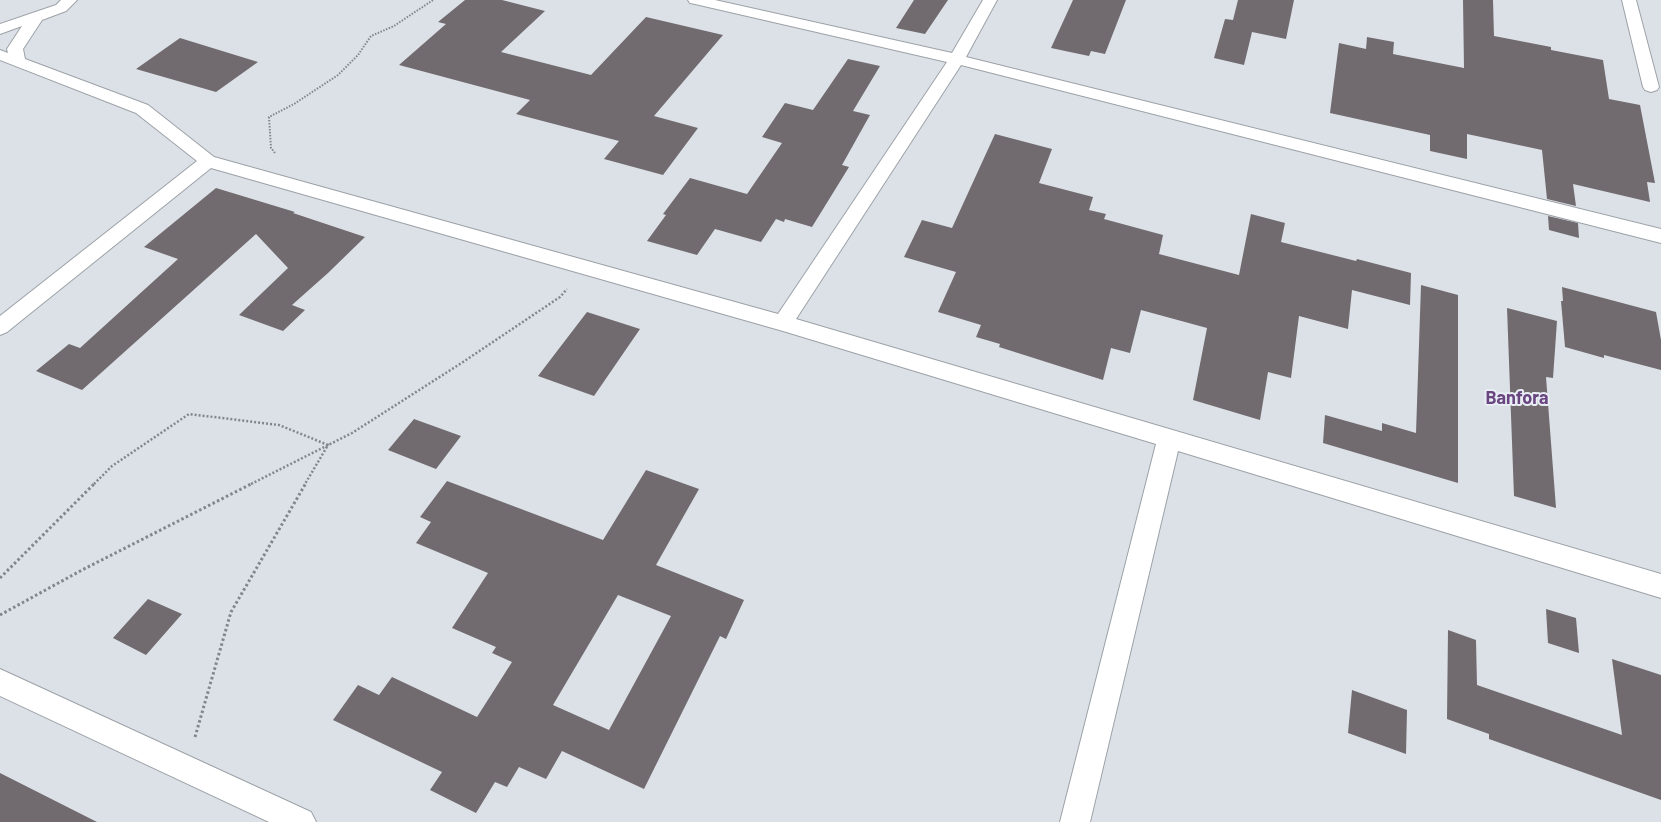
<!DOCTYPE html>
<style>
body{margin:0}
canvas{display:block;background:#dbe1e7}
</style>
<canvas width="1661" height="822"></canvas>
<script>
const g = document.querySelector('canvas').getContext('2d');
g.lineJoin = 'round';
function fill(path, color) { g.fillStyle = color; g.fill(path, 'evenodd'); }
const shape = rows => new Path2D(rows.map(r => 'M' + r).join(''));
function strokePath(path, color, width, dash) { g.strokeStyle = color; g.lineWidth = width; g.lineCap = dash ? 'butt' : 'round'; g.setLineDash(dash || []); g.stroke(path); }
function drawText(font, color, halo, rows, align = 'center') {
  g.font = font + ' Barlow,sans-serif'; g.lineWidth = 4; g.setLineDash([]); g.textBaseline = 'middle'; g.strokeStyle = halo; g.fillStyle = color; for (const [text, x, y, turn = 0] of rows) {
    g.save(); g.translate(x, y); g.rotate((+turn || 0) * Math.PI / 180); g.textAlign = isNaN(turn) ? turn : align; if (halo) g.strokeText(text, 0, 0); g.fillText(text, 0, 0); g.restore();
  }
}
const building = shape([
 [465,0,502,0,545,11,501,52,591,75,646,17,723,35,654,116,698,128,663,175,604,159,619,141,516,114,530,100,399,65,446,24,438,22],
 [914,0,948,0,925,34,896,28],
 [1073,0,1126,0,1105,54,1091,51,1089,56,1051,48],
 [1238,0,1294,0,1286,39,1252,32,1244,65,1214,58,1225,19,1233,20],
 [1463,0,1493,0,1494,36,1551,47,1551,50,1603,60,1609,99,1640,105,1655,183,1647,182,1650,202,1573,184,1576,206,1547,199,1542,150,1467,134,1467,159,1430,151,1430,135,1330,113,1339,43,1366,49,1367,37,1394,42,1393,54,1464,68],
 [180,38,258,62,216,92,136,69],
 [848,59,880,66,853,111,870,115,842,165,849,167,812,227,785,219,784,222,776,219,761,242,715,229,697,255,647,241,666,215,663,214,690,178,747,194,782,143,762,137,785,103,813,110],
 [995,134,1052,149,1039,183,1093,197,1089,210,1106,214,1104,219,1163,235,1159,254,1239,275,1251,214,1285,223,1281,242,1356,261,1357,259,1411,273,1410,305,1352,290,1348,329,1299,316,1291,378,1268,372,1260,420,1193,400,1207,328,1141,310,1130,353,1111,348,1103,380,999,347,1000,344,976,337,981,325,938,312,956,272,904,257,922,220,952,228],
 [216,188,295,212,293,213,365,237,328,273,292,305,305,310,283,331,239,315,288,268,256,234,82,390,36,371,69,344,80,348,178,259,144,247],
 [1548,216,1578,223,1579,238,1549,230],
 [1421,285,1458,295,1458,483,1323,443,1325,415,1382,431,1382,423,1416,433],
 [1562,287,1656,312,1661,340,1661,370,1604,355,1604,358,1565,347,1561,301,1563,301],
 [1507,308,1557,321,1553,378,1546,377,1556,508,1514,496],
 [587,312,640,329,594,396,538,376],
 [414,419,461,436,436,469,388,450],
 [646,470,699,489,656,565,744,600,726,639,720,636,644,789,562,751,546,779,519,767,507,787,495,782,476,813,430,790,442,772,333,720,358,685,379,695,392,677,477,717,512,662,492,653,496,647,452,628,488,573,416,543,431,522,420,517,447,481,603,540],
 [618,595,671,616,609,730,553,705],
 [148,599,182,614,146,655,113,638],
 [1546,609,1576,618,1579,653,1548,643],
 [1448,630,1476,640,1477,685,1622,735,1612,659,1661,675,1661,800,1489,739,1489,734,1447,719],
 [1352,690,1407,710,1406,754,1348,733],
 [0,773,97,822,0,822]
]);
const pathFar2 = shape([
 [275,153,271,148,269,117,294,104,338,75,358,55,371,36,394,26,433,0]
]);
const pathFar1 = shape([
 [94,484,112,466,189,414,279,425,328,445,305,484],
 [251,484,352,433,463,362,560,297,567,289]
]);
const path = shape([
 [0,578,95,483],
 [0,615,82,570,253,483],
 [195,737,231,612,306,483]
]);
const street = shape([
 [61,0,77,0,66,11,42,20,23,49,25,59,148,105,214,157,778,314,947,62,695,4,690,3,688,0,715,0,952,53,983,0,997,0,966,57,1661,229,1661,243,961,65,796,319,1661,574,1661,598,1178,451,1090,822,1060,822,1156,444,783,331,211,168,7,332,0,335,0,316,197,161,136,113,0,60,0,50,8,53,7,49,22,26,0,34,0,24,56,5,61,0],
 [1622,0,1636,0,1659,87,1657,90,1651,92,1645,90,1643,87,1622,0],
 [0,669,311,812,316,822,269,822,0,696,0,669]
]);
const townNames = [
 ["Banfora",1517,398]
];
fill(building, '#716b6f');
strokePath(street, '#9ca2a7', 2);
strokePath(pathFar2, '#83878b', 2, [1.5, 1.5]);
strokePath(pathFar1, '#83878b', 2.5, [2, 2]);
strokePath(path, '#83878b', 3, [2.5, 2.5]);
fill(street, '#fff');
drawText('bold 18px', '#694680', '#e8eef4', townNames);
</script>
